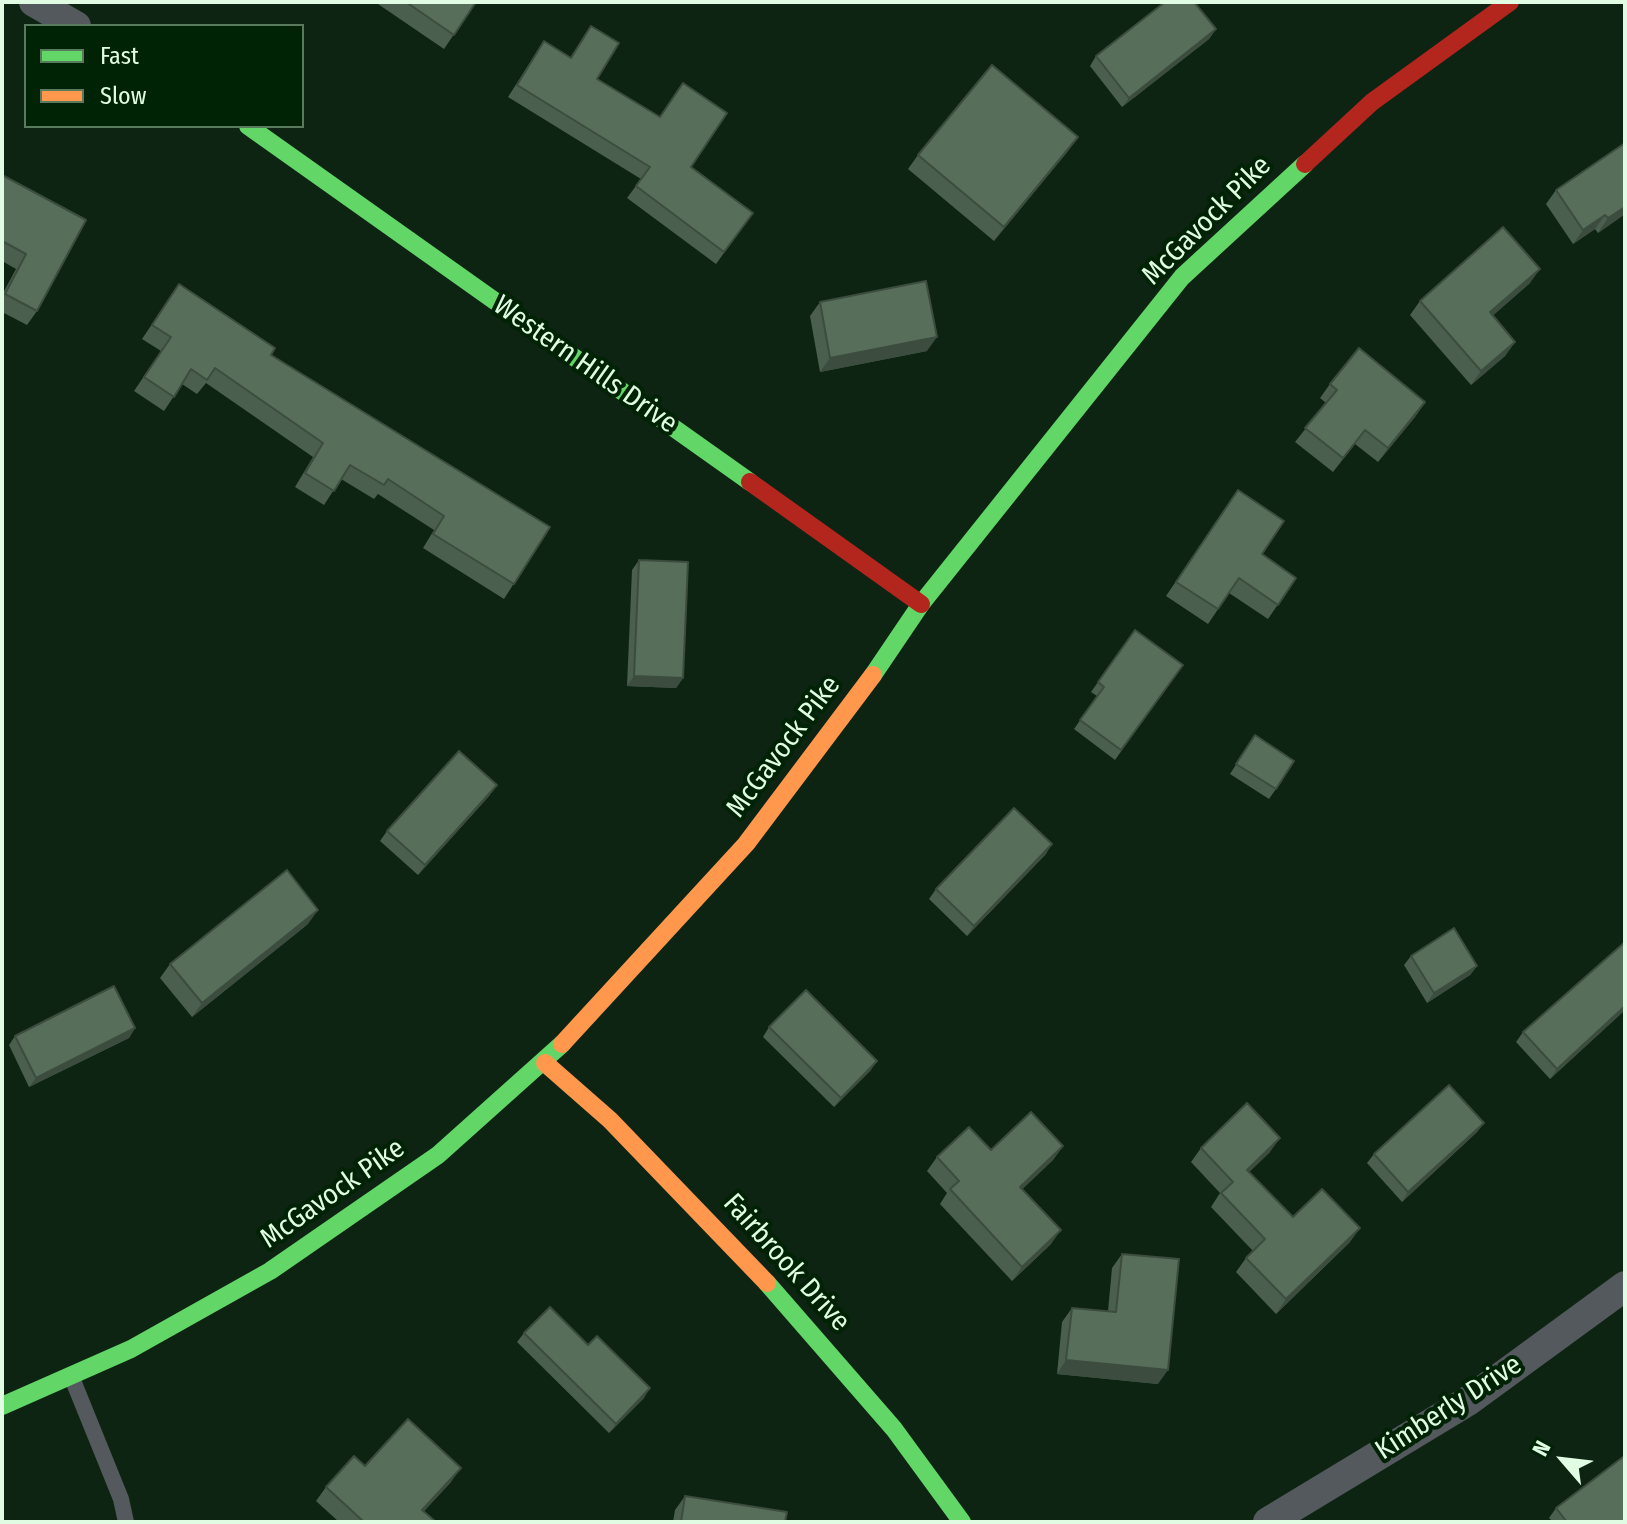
<!DOCTYPE html>
<style>
body{margin:0}
#map{position:relative;width:1627px;height:1524px;overflow:hidden;background:#0e2413;font-family:"Fira Sans Condensed",sans-serif}
canvas{display:block}
.frame{position:absolute;inset:0;border:4px solid #e0fce2;pointer-events:none}
.legend{position:absolute;left:24px;top:24px;width:280px;height:104px;box-sizing:border-box;background:#002305;border:2px solid #5a7a5d;margin:0;padding:10px 14px;list-style:none;font-size:24px;color:#e0fce2}
.legend li{display:flex;align-items:center;gap:16px;height:40px}
.legend b{width:40px;border:2px solid #5a7a5d}
.north{position:absolute;left:1523px;top:1420px;width:80px;height:80px;-webkit-text-stroke:6px #002305;paint-order:stroke;rotate:298deg;font-size:22px;font-weight:700;line-height:32px;text-align:center;color:#e0fce2}
.north::after{content:'';display:block;margin:auto;width:28px;height:36px;background:#e0fce2;clip-path:polygon(50% 0,100% 100%,50% 72%,0 100%)}
</style>
<div id="map">
<canvas width="1627" height="1524"></canvas>
<div class="frame"></div>
<ul class="legend">
<li><b style="height:10px;background:#63d668"></b>Fast</li>
<li><b style="height:10px;background:#ff974d"></b>Slow</li>
</ul>
<div class="north">N</div>
</div>
<script>
const g = document.querySelector('canvas').getContext('2d');
g.lineJoin = 'round';
const shape = rows => new Path2D(rows.map(r => 'M' + r).join(''));
function strokePath(path, color, width, dash) { g.strokeStyle = color; g.lineWidth = width; g.lineCap = dash ? 'butt' : 'round'; g.setLineDash(dash || []); g.stroke(path); }
function fill(path, color) { g.fillStyle = color; g.fill(path, 'evenodd'); }
function drawText(font, color, halo, rows, align = 'center') {
  g.font = font + ' "Fira Sans Condensed",sans-serif'; g.lineWidth = 8; g.setLineDash([]); g.textBaseline = 'middle'; g.strokeStyle = halo; g.fillStyle = color; for (const [text, x, y, turn = 0] of rows) {
    g.save(); g.translate(x, y); g.rotate((+turn || 0) * Math.PI / 180); g.textAlign = isNaN(turn) ? turn : align; if (halo) g.strokeText(text, 0, 0); g.fillText(text, 0, 0); g.restore();
  }
}
const lane = shape([
 [72,1378,121,1499,126,1522]
]);
const street = shape([
 [34,2,76,26],
 [1268,1522,1468,1401,1625,1286]
]);
const fast = shape([
 [248,126,750,482],
 [873,675,921,604,1182,277,1305,164],
 [767,1283,894,1429,962,1522],
 [2,1406,131,1349,270,1271,438,1155,562,1044]
]);
const slow = shape([
 [562,1044,746,844,873,675],
 [545,1063,610,1120,767,1283]
]);
const jam = shape([
 [1305,164,1372,102,1510,2],
 [750,482,921,604]
]);
const wall = shape([
 [375,2,476,2,444,49],
 [591,26,597,79,691,167,753,213,716,264,627,198,641,179,508,97,544,41,570,58],
 [1216,29,1209,39,1122,107,1090,66,1096,56],
 [1625,143,1625,214,1598,233,1595,229,1573,244,1546,204,1556,190],
 [1068,151,994,241,908,169,918,155],
 [2,175,86,220,37,311,27,325,2,312,2,295,16,269,2,261],
 [1530,283,1492,316,1515,342,1505,356,1471,385,1410,315,1420,301],
 [179,284,271,355,550,527,504,599,423,548,434,530,378,494,374,499,341,479,324,505,295,487,313,457,206,383,197,394,182,384,164,411,134,391,161,351,142,339],
 [820,302,927,351,820,372,810,316],
 [1330,384,1425,402,1415,417,1378,462,1355,444,1333,472,1295,442,1326,403,1320,398],
 [1238,490,1262,554,1296,578,1268,619,1229,593,1208,624,1166,596],
 [639,560,683,678,676,688,627,686,632,570],
 [1135,630,1183,665,1115,760,1074,729,1097,696,1091,692],
 [1255,735,1276,789,1269,799,1230,774],
 [490,795,418,875,380,841,387,831],
 [1046,854,967,936,929,899,936,889],
 [308,924,192,1017,160,978,170,964],
 [1625,942,1625,1010,1550,1079,1516,1042,1523,1032],
 [1411,956,1477,966,1470,975,1427,1003,1404,965],
 [769,1027,871,1070,834,1107,763,1037],
 [135,1028,129,1038,29,1087,9,1045,15,1036],
 [1484,1123,1477,1132,1402,1202,1367,1163,1374,1154],
 [1063,1146,1053,1160,1022,1189,1051,1244,1012,1281,940,1204,947,1193,927,1171,937,1157,991,1150],
 [1201,1148,1270,1152,1249,1172,1293,1217,1350,1242,1276,1314,1236,1272,1246,1258,1253,1251,1211,1207,1220,1193,1191,1162],
 [1122,1254,1158,1384,1057,1374,1062,1322,1072,1308,1108,1311,1112,1268],
 [524,1333,588,1345,644,1398,609,1433,517,1342],
 [365,1466,451,1482,424,1511,436,1522,339,1522,316,1501,326,1487],
 [685,1496,785,1522,673,1522,675,1510],
 [1556,1508,1625,1522,1553,1522,1549,1518]
]);
const shadedWall = shape([
 [1216,29,1209,39,1122,107,1129,98],
 [1078,137,1068,151,994,241,1004,227],
 [1625,207,1625,214,1598,233,1608,218],
 [1605,215,1595,229,1573,244,1583,230],
 [1540,269,1530,283,1480,327,1490,312],
 [937,337,927,351,820,372,830,358],
 [1515,342,1505,356,1471,385,1481,371],
 [1425,402,1415,417,1378,462,1388,448],
 [1365,430,1355,444,1333,472,1343,458],
 [634,676,683,678,676,688,627,686],
 [497,785,490,795,418,875,425,865],
 [1052,844,1046,854,967,936,974,926],
 [318,910,308,924,192,1017,202,1003],
 [1477,966,1470,975,1427,1003,1434,993],
 [1625,1006,1625,1010,1550,1079,1557,1069],
 [135,1028,129,1038,29,1087,36,1078],
 [877,1061,871,1070,834,1107,841,1098],
 [1484,1123,1477,1132,1402,1202,1408,1192],
 [1280,1138,1270,1152,1237,1184,1247,1170],
 [1063,1146,1053,1160,1010,1201,1020,1187],
 [1360,1228,1350,1242,1276,1314,1286,1299],
 [1061,1230,1051,1244,1012,1281,1022,1267],
 [1066,1360,1168,1370,1158,1384,1057,1374],
 [650,1388,644,1398,609,1433,616,1424],
 [461,1468,451,1482,414,1522,422,1510]
]);
const building = shape([
 [406,2,476,2,454,35,406,2],
 [1165,2,1194,2,1216,29,1129,98,1096,56,1165,2],
 [591,26,619,43,597,79,660,117,683,83,727,113,691,167,753,213,724,252,636,186,650,167,517,85,544,41,571,58,591,26],
 [992,65,1078,137,1004,227,918,155,992,65],
 [1625,143,1625,207,1608,218,1605,215,1583,230,1556,190,1625,143],
 [2,175,86,220,37,311,5,294,26,254,2,241,2,175],
 [1503,227,1540,269,1490,312,1515,342,1481,371,1420,301,1503,227],
 [926,281,937,337,830,358,820,302,926,281],
 [179,284,275,348,271,355,550,527,514,584,433,534,444,516,388,479,384,485,350,465,334,491,305,473,323,443,215,368,207,380,191,369,174,397,144,377,171,337,152,325,179,284],
 [1359,348,1425,402,1388,448,1365,430,1343,458,1305,428,1337,390,1330,384,1359,348],
 [1238,490,1284,521,1262,554,1296,578,1278,605,1239,578,1218,609,1176,582,1238,490],
 [639,560,688,562,683,678,634,676,639,560],
 [1135,630,1183,665,1121,750,1080,720,1104,687,1098,682,1135,630],
 [1255,735,1294,761,1276,789,1236,764,1255,735],
 [459,751,497,785,425,865,387,831,459,751],
 [1014,808,1052,844,974,926,936,889,1014,808],
 [287,870,318,910,202,1003,170,964,287,870],
 [1454,928,1477,966,1434,993,1411,956,1454,928],
 [1625,942,1625,1006,1557,1069,1523,1032,1625,942],
 [114,986,135,1028,36,1078,15,1036,114,986],
 [806,990,877,1061,841,1098,769,1027,806,990],
 [1449,1085,1484,1123,1408,1192,1374,1154,1449,1085],
 [1247,1103,1280,1138,1247,1170,1293,1217,1322,1189,1360,1228,1286,1299,1246,1258,1265,1239,1221,1193,1233,1182,1201,1148,1247,1103],
 [1031,1112,1063,1146,1020,1187,1061,1230,1022,1267,950,1189,959,1181,937,1157,969,1127,991,1150,1031,1112],
 [1122,1254,1179,1259,1168,1370,1066,1360,1072,1308,1116,1312,1122,1254],
 [550,1307,588,1345,597,1336,650,1388,616,1424,524,1333,550,1307],
 [408,1419,461,1468,422,1510,436,1522,364,1522,326,1487,354,1456,365,1466,408,1419],
 [1623,1457,1625,1460,1625,1522,1567,1522,1556,1508,1623,1457],
 [685,1496,787,1512,785,1522,681,1522,685,1496]
]);
const streetNames = [
 ["McGavock Pike",1207,221,-45],
 ["Western Hills Drive",585,365,35],
 ["McGavock Pike",784,747,-53],
 ["McGavock Pike",333,1194,-35],
 ["Fairbrook Drive",786,1263,48],
 ["Kimberly Drive",1449,1408,-33]
];
strokePath(lane, '#53595d', 16);
strokePath(street, '#53595d', 30);
strokePath(fast, '#63d668', 18);
strokePath(slow, '#ff974d', 18);
strokePath(jam, '#b3261e', 18);
fill(wall, '#4a5f4d');
fill(shadedWall, '#3c4d3f');
fill(building, '#566e5a');
strokePath(building, '#3c4d3f', 2);
drawText('28px', '#e0fce2', '#002305', streetNames);
</script>
